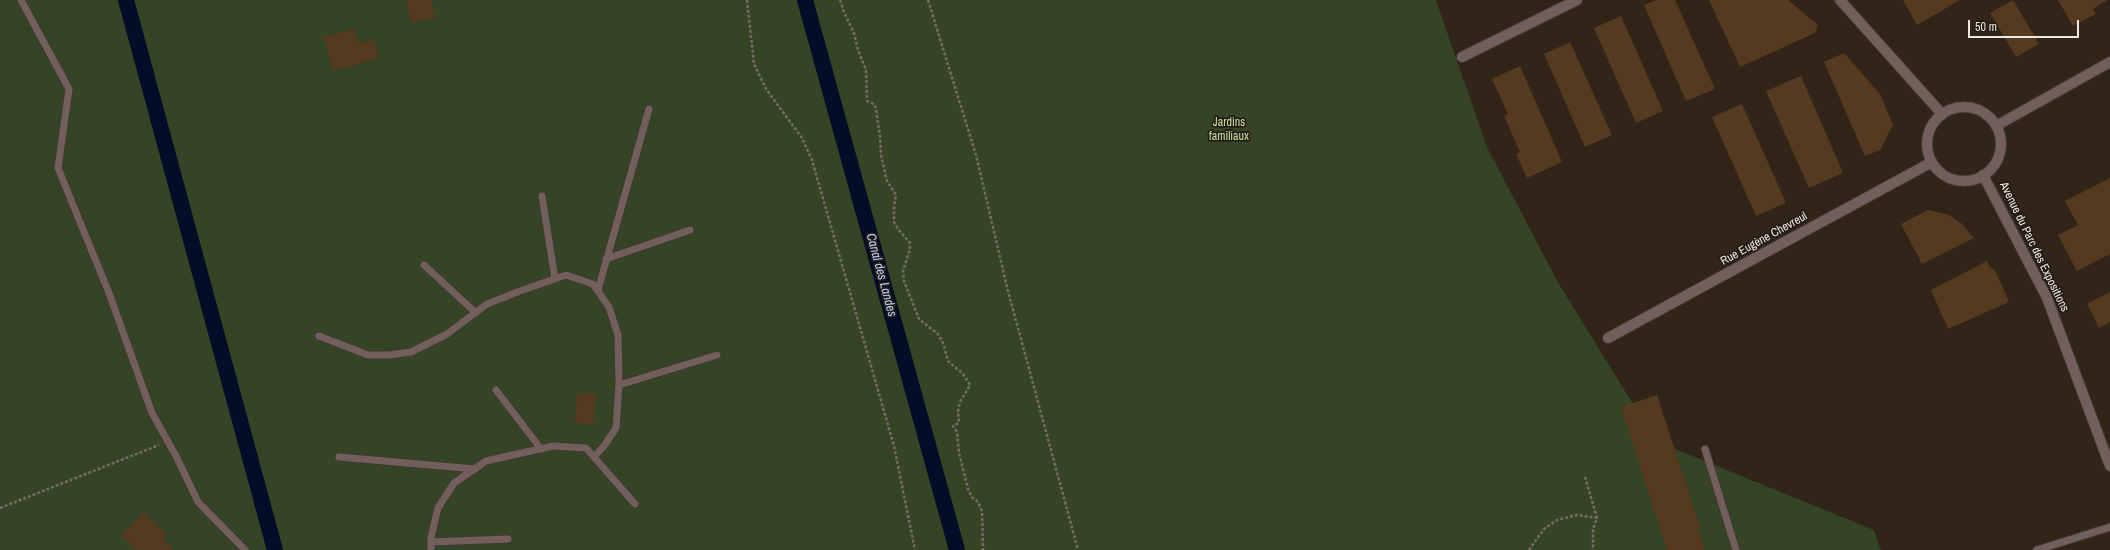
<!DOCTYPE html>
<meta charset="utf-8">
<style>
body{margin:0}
#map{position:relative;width:2110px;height:550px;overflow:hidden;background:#241c14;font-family:"Archivo Narrow",sans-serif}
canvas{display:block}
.scale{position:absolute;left:1968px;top:20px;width:111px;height:18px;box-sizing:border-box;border:2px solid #ede8e2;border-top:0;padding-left:5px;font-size:12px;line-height:14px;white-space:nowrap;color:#ede8e2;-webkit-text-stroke:3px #241c14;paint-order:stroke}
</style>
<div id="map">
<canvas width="2110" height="550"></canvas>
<div class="scale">50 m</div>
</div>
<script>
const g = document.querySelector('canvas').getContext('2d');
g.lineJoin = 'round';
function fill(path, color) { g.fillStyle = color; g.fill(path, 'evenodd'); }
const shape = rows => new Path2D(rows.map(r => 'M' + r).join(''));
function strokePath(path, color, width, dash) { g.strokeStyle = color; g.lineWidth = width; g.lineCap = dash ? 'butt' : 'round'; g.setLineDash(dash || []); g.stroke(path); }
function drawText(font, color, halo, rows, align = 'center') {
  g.font = font + ' "Archivo Narrow",sans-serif'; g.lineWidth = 3.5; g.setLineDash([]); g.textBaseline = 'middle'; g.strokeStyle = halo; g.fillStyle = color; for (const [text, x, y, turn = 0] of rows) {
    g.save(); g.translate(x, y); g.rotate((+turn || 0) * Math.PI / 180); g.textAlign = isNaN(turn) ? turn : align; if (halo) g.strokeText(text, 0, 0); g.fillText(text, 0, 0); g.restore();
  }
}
const built = shape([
 [1436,0,2110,0,2110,550,1881,550,1874,530,1656,441,1559,284,1487,147]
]);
const green = shape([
 [0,0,1436,0,1487,147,1559,284,1656,441,1874,530,1881,550,0,550]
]);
const canal = shape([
 [126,0,275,550],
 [805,0,957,550]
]);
const building = shape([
 [406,0,431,0,435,17,412,23],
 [1656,0,1675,0,1715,89,1686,101,1644,5],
 [1709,0,1788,0,1818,25,1815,33,1740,67],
 [1903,0,1960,0,1917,25],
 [2013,0,2039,44,2016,57,1990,13],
 [2058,0,2107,0,2093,9,2096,14,2073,26],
 [1621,16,1663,111,1636,123,1594,28],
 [354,29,358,44,374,40,379,58,333,71,324,37],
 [1570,42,1612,135,1585,147,1544,54],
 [1844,53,1880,94,1893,125,1880,150,1865,156,1824,62],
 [1520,66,1562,162,1527,178,1516,154,1520,152,1504,116,1508,114,1492,79],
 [1801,76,1843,173,1809,188,1766,91],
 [1742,104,1786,203,1756,216,1712,117],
 [2110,178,2110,254,2077,271,2058,235,2078,225,2065,201],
 [1928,210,1949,215,1961,223,1974,238,1922,264,1901,224],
 [1987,261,1990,267,1995,270,2009,302,1948,329,1931,290],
 [2110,292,2110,322,2099,328,2087,304],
 [577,393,596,394,593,425,575,423],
 [1657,395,1700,527,1698,528,1704,550,1667,550,1621,407],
 [144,512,166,534,162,538,174,550,137,550,121,535]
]);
const path = shape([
 [747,0,754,64,766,89,802,138,812,160,894,446,915,550],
 [840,0,844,12,854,33,858,50,866,70,867,101,874,104,876,109,880,136,881,155,887,181,896,195,894,206,894,222,898,229,910,243,910,249,903,271,904,281,919,319,938,334,943,343,948,361,963,374,970,385,960,402,958,411,959,423,953,426,957,432,959,453,968,489,972,497,978,502,982,511,983,550],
 [928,0,976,155,1008,291,1078,550],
 [1585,477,1597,518,1593,529,1593,550],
 [0,508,159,445],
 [1529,550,1544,529,1557,520,1577,515,1597,518]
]);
const service = shape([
 [21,0,69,89,58,168,109,293,152,413,176,456,198,502,245,550],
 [542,196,555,279],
 [606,259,690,230],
 [424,265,476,313],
 [598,290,649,109],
 [319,336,368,355,389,355,411,352,447,334,487,304,520,291,566,275,593,284,609,307,618,335,619,385,616,428,604,446,594,457],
 [619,385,717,355],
 [496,390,541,449],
 [1705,449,1736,550],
 [339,457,475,469],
 [431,542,508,539],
 [431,550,431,537,438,508,454,483,486,461,553,446,586,448,635,504],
 [2037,550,2110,527]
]);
const minor = shape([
 [1840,0,1942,114],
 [1462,57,1577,0],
 '1927 144a37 37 0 1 1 74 0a37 37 0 1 1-74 0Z',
 [1996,126,2110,62],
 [1983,175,2047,298,2110,466],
 [1608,338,1932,162]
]);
const parkNames = [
 ["Jardins",1229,123],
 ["familiaux",1229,137]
];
const streetNames = [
 ["Rue Eugène Chevreul",1764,239,-29],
 ["Avenue du Parc des Expositions",2034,247,64]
];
const waterNames = [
 ["Canal des Landes",881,275,75]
];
fill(built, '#312418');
fill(green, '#354425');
strokePath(canal, '#030d27', 16);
fill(building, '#553a1f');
strokePath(service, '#403931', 9);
strokePath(minor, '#403931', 12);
strokePath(path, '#736d65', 2.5, [3, 2]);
strokePath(service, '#725f5d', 7);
strokePath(minor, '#725f5d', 10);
drawText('12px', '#c4e1a4', '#241c14', parkNames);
drawText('12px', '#ede8e2', '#241c14', streetNames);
drawText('italic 13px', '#b6cffd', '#241c14', waterNames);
</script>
